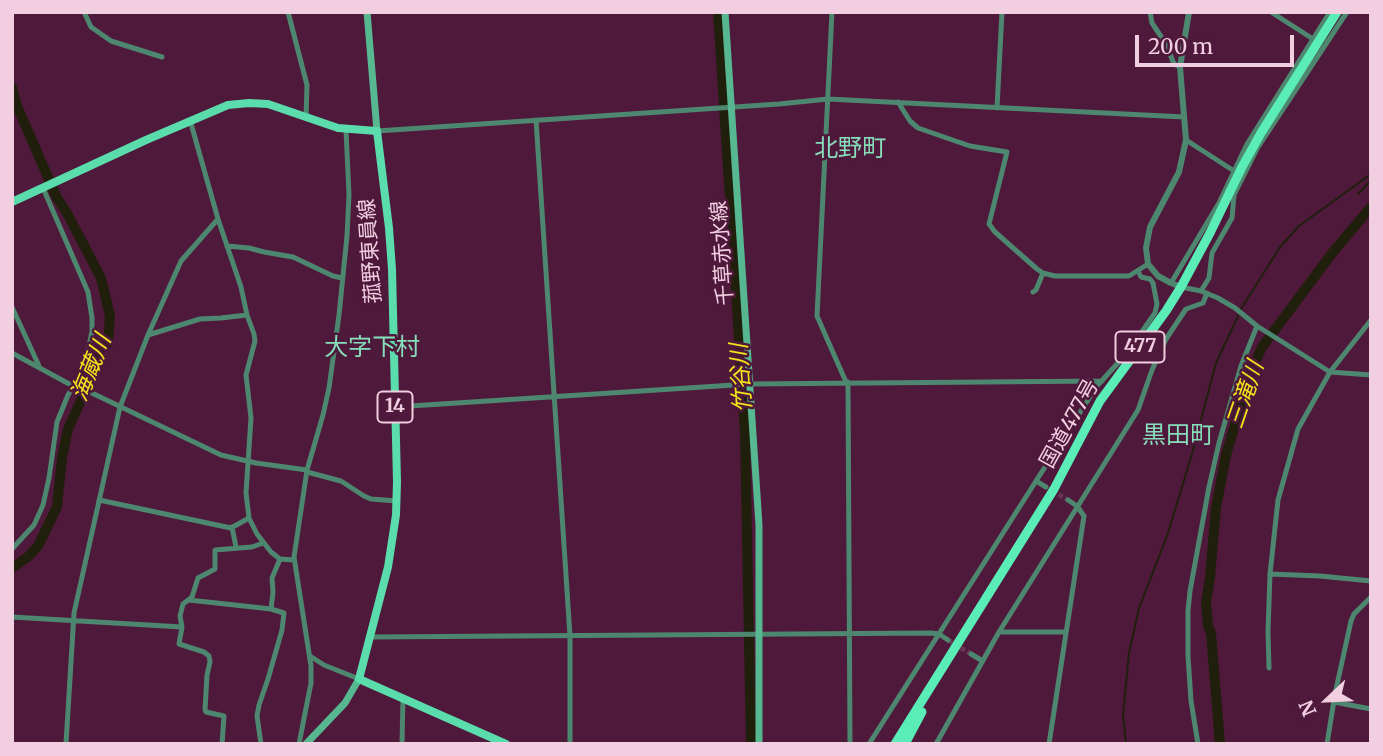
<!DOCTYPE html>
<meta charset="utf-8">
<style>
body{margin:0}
#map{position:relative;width:1383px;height:756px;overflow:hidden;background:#4f193b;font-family:Merriweather,serif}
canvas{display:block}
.frame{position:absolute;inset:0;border:14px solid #f1cee0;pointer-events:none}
.north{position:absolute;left:1292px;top:665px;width:70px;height:70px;-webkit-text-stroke:5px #4f193b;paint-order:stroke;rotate:247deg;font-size:19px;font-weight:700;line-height:28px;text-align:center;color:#f1cee0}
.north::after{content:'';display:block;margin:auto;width:24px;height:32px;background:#f1cee0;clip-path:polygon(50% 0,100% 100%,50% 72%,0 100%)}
.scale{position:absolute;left:1135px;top:35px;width:159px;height:32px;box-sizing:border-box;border:4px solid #f1cee0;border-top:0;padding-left:9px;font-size:21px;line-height:24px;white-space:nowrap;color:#f1cee0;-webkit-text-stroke:5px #4f193b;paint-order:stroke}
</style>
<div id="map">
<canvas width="1383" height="756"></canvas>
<div class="frame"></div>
<div class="north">N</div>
<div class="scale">200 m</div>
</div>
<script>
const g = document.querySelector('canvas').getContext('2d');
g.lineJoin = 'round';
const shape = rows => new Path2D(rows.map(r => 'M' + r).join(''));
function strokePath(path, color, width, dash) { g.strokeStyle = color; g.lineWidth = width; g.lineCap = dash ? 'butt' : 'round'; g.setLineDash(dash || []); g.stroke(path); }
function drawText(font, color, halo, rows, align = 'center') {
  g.font = font + ' Merriweather,"Noto Sans JP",serif'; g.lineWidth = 5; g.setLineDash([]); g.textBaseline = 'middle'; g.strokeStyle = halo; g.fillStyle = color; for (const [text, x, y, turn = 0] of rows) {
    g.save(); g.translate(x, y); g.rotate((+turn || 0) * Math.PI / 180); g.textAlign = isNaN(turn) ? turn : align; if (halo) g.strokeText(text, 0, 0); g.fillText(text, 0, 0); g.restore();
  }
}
const stream = shape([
 [1358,194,1371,180],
 [1241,309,1280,247,1299,226,1371,174],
 [1126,744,1123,715,1129,653,1139,608,1167,536,1192,454,1216,363,1239,314]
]);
const river = shape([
 [718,12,745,433,751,744],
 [12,87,17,106,57,198,67,213,101,278,110,316,108,343,101,347,97,355,83,396,68,429,62,458,57,507,38,546,28,557,12,568],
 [1220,744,1211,633,1208,626,1206,603,1210,577,1216,508,1226,455,1251,372,1262,347,1333,252,1371,207]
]);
const minorTunnel = shape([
 [1052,491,1068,500],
 [948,640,971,654]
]);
const minor = shape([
 [84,12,91,27,111,41,162,57],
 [288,12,307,85,306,118],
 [832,12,817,316,846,382],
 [1150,12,1152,23,1166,44,1174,64,1180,67],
 [1271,12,1313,39],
 [898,102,910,121,918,128,970,146,1007,152,989,224,995,232,1037,269,1043,273,1055,276,1129,276,1148,264],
 [997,108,1002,12],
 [190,120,218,219,241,287,247,315,254,334,255,341,246,375,251,418,246,493,249,518,257,534,271,552,280,559,294,560],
 [536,120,570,636,570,744],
 [377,131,779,104,828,99,1184,117],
 [1186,140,1234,171],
 [227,246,249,248,264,252,293,257,333,276,342,278],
 [1171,283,1219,203,1247,144,1330,12],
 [1181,287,1201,291,1218,298,1235,308,1257,326,1330,372,1371,375],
 [1201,291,1209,278,1212,253,1232,218,1234,195,1258,147,1347,12],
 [1033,292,1036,290,1043,273],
 [12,307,39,366],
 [148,335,200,319,221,318,247,315],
 [12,353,73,386,94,394,221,455,256,463,307,470],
 [848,382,850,744],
 [395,407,749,384,1102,381],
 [307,472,341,481,364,496,371,499,397,501],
 [1046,487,1036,481,1097,386,1127,353,1155,313,1157,304,1153,283,1150,279,1141,277,1138,271],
 [99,500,231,528,249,518],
 [232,527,236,547],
 [12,549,34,525,43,505,49,478,57,422,68,395,79,377,86,362,92,331,92,318,88,292,43,188],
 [1270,574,1320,576,1371,581],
 [189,600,271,609],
 [12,617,182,627],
 [999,632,1138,410,1152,370,1166,339,1186,309,1203,303,1207,293],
 [371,637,931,633,939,634,948,640],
 [971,654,981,660],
 [310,656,324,665,359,679],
 [1269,668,1268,631,1270,574,1278,500,1298,429,1330,372,1371,320],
 [1334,702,1371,709],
 [66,744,74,613,120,407,148,335,181,261,218,219],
 [222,744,224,716,206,712,205,710,207,675,210,662,209,656,204,652,179,644,182,627,180,616,183,604,192,597,198,578,215,569,215,550,252,547,263,543],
 [261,744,257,716,259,705,268,679,282,630,284,613,271,609,273,592,272,578,280,559],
 [299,744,311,683,311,666,294,557,307,470,323,415,329,388,339,315,347,236,349,195,346,130],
 [402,744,403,698],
 [869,744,1036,481],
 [936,744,999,632,1066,632],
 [1049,744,1084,516,1077,506,1068,500],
 [1198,744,1191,701,1188,656,1188,611,1190,591,1209,487,1219,443,1241,366,1257,326],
 [1327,744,1335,694,1351,621,1354,614,1371,597]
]);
const tertiary = shape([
 [1181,287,1171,283,1158,276,1148,264,1146,248,1150,227,1179,172,1186,140,1180,67,1189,12]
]);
const secondary = shape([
 [367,12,377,131],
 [725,12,759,525,759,744],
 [306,744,345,703,359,679]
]);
const primary = shape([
 [12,202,146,140,228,105,249,103,268,104,338,128,377,131,389,228,392,269,397,482,396,515,388,567,359,679,506,744]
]);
const trunk = shape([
 [895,744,1054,489,1100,401,1166,311,1181,287,1210,233,1242,167,1261,133,1337,12],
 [905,744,922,712]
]);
const shields = [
 [1140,347,49],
 [395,407,35]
];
const shieldNames = [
 ["477",1140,347],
 ["14",395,407]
];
const streetNames = [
 ["菰野東員線",371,251,-94],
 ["千草赤水線",723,253,-94],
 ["国道477号",1070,424,-61]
];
const waterNames = [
 ["海蔵川",92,368,-68],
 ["竹谷川",742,378,-94],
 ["三滝川",1246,395,-71]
];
const quarterNames = [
 ["北野町",850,149],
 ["大字下村",372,348],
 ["黒田町",1178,436]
];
strokePath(stream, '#201f0c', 2);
strokePath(river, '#201f0c', 10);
strokePath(minorTunnel, '#673454', 5, [5, 2.5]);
strokePath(minor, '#4d876f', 5);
strokePath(tertiary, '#4d876f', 6);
strokePath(secondary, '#56b791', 7);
strokePath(primary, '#5adcac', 8);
strokePath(trunk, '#5aedb8', 9);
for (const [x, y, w] of shields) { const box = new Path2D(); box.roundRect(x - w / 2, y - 15.5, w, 31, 5); g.fillStyle = '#4f193b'; g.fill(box); strokePath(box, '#f1cee0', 2); }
drawText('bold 19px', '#f1cee0', null, shieldNames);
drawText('21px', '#f1cee0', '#4f193b', streetNames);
drawText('italic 23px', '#f2e619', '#4f193b', waterNames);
drawText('24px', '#87deba', '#4f193b', quarterNames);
</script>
